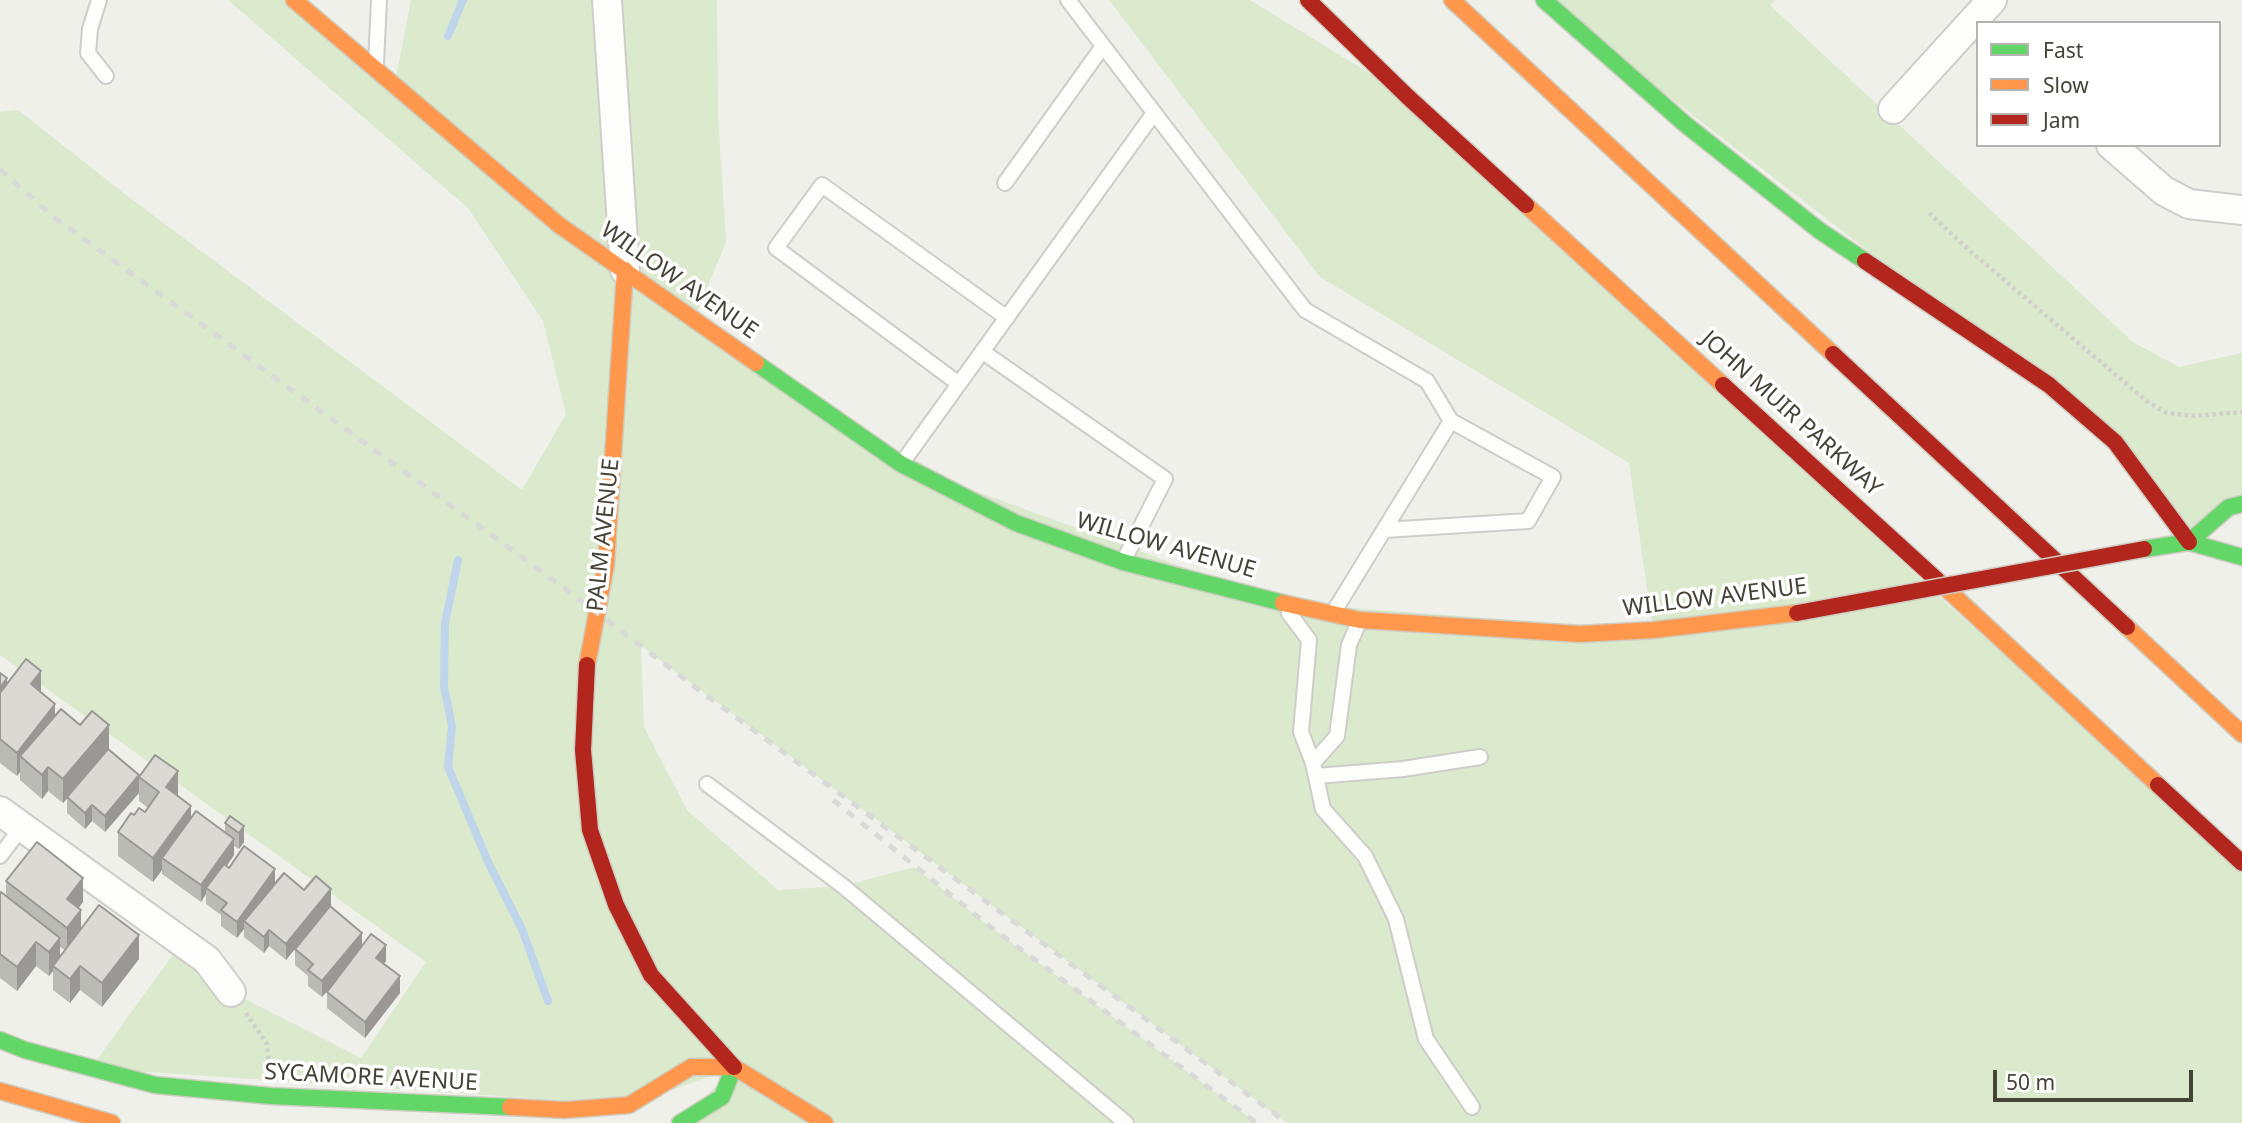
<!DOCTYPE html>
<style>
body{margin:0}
#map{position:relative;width:2242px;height:1123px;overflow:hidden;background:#f0f0eb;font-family:"Noto Sans",sans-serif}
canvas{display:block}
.legend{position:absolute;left:1976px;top:21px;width:245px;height:126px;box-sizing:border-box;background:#fff;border:2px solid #b5b3af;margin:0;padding:9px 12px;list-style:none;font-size:21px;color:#464237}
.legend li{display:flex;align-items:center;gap:14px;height:35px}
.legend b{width:35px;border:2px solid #b5b3af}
.scale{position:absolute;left:1993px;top:1070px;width:200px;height:32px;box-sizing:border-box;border:4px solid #464237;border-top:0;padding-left:9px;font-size:21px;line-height:24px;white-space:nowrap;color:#464237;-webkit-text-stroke:5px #fff;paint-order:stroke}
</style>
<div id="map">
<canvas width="2242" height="1123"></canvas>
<ul class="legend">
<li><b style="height:9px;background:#63d668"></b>Fast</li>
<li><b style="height:9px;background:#ff974d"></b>Slow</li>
<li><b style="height:9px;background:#b3261e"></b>Jam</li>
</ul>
<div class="scale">50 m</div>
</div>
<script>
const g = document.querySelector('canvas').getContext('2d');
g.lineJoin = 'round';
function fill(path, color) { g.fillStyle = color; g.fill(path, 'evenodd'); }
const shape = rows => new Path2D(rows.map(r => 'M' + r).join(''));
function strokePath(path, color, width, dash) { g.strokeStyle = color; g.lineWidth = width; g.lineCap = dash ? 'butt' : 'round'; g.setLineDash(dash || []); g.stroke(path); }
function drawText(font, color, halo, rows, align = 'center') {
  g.font = font + ' "Noto Sans",sans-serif'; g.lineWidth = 7; g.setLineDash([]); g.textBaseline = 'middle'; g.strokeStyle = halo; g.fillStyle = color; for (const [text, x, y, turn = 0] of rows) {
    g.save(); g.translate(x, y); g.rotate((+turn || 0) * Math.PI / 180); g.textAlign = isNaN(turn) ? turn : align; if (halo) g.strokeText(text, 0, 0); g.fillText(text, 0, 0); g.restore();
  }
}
const green = shape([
 [228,0,294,0,395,83,411,0,717,0,718,113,726,242,694,319,901,464,1282,603,1653,630,1629,463,1320,277,1109,0,1250,0,1408,97,1944,601,2242,868,2242,1123,1287,1123,641,646,644,727,687,810,778,890,843,886,914,867,992,928,1257,1123,680,1123,734,1068,629,1105,91,1068,182,942,231,992,361,1058,426,962,0,655,0,112,18,110,130,198,522,490,566,414,543,321,468,208],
 [1544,0,1775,0,1770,5,2133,342,2179,367,2242,353,2242,504,2189,542,2115,442]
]);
const stream = shape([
 [448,36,463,0],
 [458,560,445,623,444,687,452,726,448,767,489,864,522,929,548,1001]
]);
const path = shape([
 [1929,213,1969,250,2149,403,2167,413,2194,416,2242,412],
 [246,1013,267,1044,269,1064]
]);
const lane = shape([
 [99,0,90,29,88,53,106,76],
 [1068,0,1305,310,1427,381,1451,421],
 [376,63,379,0],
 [1005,183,1103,46],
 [983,352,1165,479,1124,560],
 [959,384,776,248,822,185,1007,318],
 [902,463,1154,113],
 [1289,613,1309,640,1301,732,1313,763,1323,809,1365,856,1396,919,1426,1039,1472,1107],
 [1333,613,1451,421,1553,477,1528,521,1384,530],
 [1313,763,1337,736,1349,645,1359,622],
 [1316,776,1403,769,1480,757],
 [707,784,843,886,1126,1123],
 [0,856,22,827]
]);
const street = shape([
 [607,0,625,270],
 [1893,109,1992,0],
 [2111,145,2164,191,2189,204,2242,210],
 [0,811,207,960,231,992]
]);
const fast = shape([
 [1544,0,1685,124,1820,231,1865,261],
 [756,363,901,464,1016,523,1123,562,1283,603],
 [2189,542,2229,507,2242,504],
 [2144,549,2189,542,2242,557],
 [0,1040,25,1050,155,1085,271,1096,510,1107],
 [680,1123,722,1097,734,1067]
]);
const slow = shape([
 [294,0,559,225,756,363],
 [1452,0,1833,354],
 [1526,205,1723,385],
 [1937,580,2158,785],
 [1283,603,1360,620,1580,634,1654,630,1797,613],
 [2127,627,2242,734],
 [587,665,606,565,625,270],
 [0,1091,112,1123],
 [510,1107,565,1110,629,1105,691,1067,734,1067,825,1123]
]);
const jam = shape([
 [1308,0,1408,97,1526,205],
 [1865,261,2049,385,2115,442,2189,542],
 [1833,354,2127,627],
 [1723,385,1937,580],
 [587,665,583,750,590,830,616,905,651,975,734,1067],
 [2158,785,2242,863]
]);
const rail = shape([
 [0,169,51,215,563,587,703,693,1287,1123],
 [833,800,992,928,1257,1123]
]);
const jamBridge = shape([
 [1797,613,2144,549]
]);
const wall = shape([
 [0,673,7,684,41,692,55,715,109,749,139,775,178,795,191,818,225,832,225,823,230,816,244,842,239,849,234,846,234,855,227,866,229,868,275,883,304,890,331,905,330,906,362,946,386,961,384,964,400,993,365,1038,327,1008,327,992,332,985,322,997,308,986,308,976,295,965,295,949,299,943,286,960,269,946,264,953,244,937,244,929,237,938,221,926,221,915,206,904,206,894,201,902,162,874,162,870,153,882,118,856,118,832,134,815,145,812,148,808,139,801,139,793,105,832,92,821,85,829,67,813,67,799,63,803,48,791,42,799,20,780,20,772,17,776,0,763],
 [6,881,83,902,78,908,81,929,139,959,102,1007,80,990,70,1003,53,990,53,971,49,976,36,966,17,991,0,978,0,894,6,896],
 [60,947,65,950,60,956]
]);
const shadedWall = shape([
 [41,671,41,695,31,684],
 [7,678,7,694,0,704,0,688],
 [55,704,55,727,20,756,20,772,17,776,17,753],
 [109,725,109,749,63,803,63,779],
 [48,767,48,791,42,799,42,775],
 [178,771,178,795,166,811,166,787],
 [139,775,139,793,105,832,105,816],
 [92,805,92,821,85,829,85,813],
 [191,806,191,830,162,858,162,870,153,882,153,858],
 [244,826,244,842,239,849,239,833],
 [234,839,234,855,209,890,206,888,206,894,201,902,201,885],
 [275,869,275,886,244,921,244,929,237,938,237,922],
 [83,878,83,902,67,923,67,899],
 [331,889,331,905,286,960,286,944],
 [81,910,81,934,67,952,67,928],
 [269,930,269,946,264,953,264,937],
 [362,933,362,949,322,997,322,981],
 [139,935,139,959,102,1007,102,983],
 [60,938,60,961,53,966,53,971,49,976,49,952],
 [36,942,36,966,17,991,17,967],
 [386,945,386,961,376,974,376,958],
 [80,966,80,990,70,1003,70,979],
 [400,976,400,993,365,1038,365,1022]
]);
const building = shape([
 [26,659,41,671,31,684,55,704,17,753,0,739,0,693,26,659],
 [0,673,7,678,0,688,0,673],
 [61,709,80,725,92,711,109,725,63,779,48,767,42,775,20,756,61,709],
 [108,749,139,775,105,816,92,805,85,813,67,797,108,749],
 [155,755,178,771,166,787,191,806,153,858,118,832,131,813,134,815,139,808,145,812,159,792,139,777,155,755],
 [196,811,234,839,201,885,162,858,196,811],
 [230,816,244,826,239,833,225,823,230,816],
 [37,842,83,878,67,899,81,910,67,928,6,881,37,842],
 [244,846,275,869,237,922,221,910,227,903,206,888,224,864,229,868,244,846],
 [284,873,304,890,316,876,331,889,286,944,269,930,264,937,244,921,284,873],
 [1,892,60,938,49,952,36,942,17,967,0,954,0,894,1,892],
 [99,905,139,935,102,983,80,966,70,979,53,966,99,905],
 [330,906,362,933,322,981,308,970,313,964,295,949,330,906],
 [371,934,386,945,376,958,400,976,365,1022,327,992,371,934]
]);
const streetNames = [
 ["WILLOW AVENUE",679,281,35],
 ["JOHN MUIR PARKWAY",1791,414,42],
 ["PALM AVENUE",604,535,-84],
 ["WILLOW AVENUE",1166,546,16],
 ["WILLOW AVENUE",1715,598,-7],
 ["SYCAMORE AVENUE",371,1078,3]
];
fill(green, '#dbe9cd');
strokePath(stream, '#bed5eb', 8);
strokePath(lane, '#cecdc9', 18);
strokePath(street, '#cecdc9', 32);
strokePath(fast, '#cecdc2', 19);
strokePath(slow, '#cecdc2', 19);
strokePath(jam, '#cecdc2', 19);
strokePath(path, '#d1cfcb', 4.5, [3.5, 3.5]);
strokePath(lane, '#fdfdfc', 14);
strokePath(street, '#fdfdfc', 28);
strokePath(fast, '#63d668', 16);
strokePath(slow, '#ff974d', 16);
strokePath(jam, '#b3261e', 16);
strokePath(rail, '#d9d9d8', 5, [9, 9]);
strokePath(jamBridge, '#cecdc2', 19, []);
strokePath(jamBridge, '#b3261e', 16);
fill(wall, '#bbbbb6');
fill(shadedWall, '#999894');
fill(building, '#dad9d4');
strokePath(building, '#999894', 2);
drawText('23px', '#464237', '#fff', streetNames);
</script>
